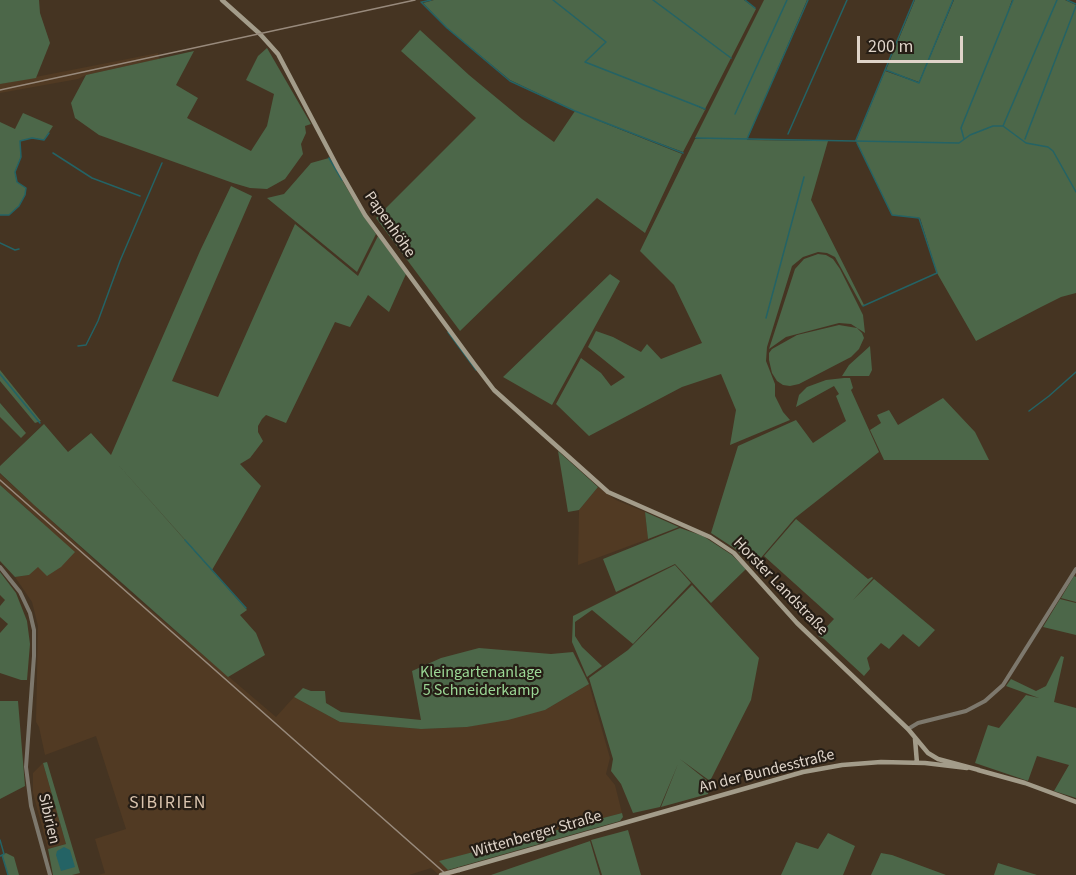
<!DOCTYPE html>
<meta charset="utf-8">
<style>
body{margin:0}
#map{position:relative;width:1076px;height:875px;overflow:hidden;background:#453422;font-family:"Source Sans 3",sans-serif}
canvas{display:block}
.scale{position:absolute;left:857px;top:36px;width:106px;height:27px;box-sizing:border-box;border:3px solid #dfd4c9;border-top:0;padding-left:8px;font-size:18px;line-height:21px;white-space:nowrap;color:#dfd4c9;-webkit-text-stroke:4px #251d15;paint-order:stroke}
</style>
<div id="map">
<canvas width="1076" height="875"></canvas>
<div class="scale">200 m</div>
</div>
<script>
const g = document.querySelector('canvas').getContext('2d');
g.lineJoin = 'round';
function fill(path, color) { g.fillStyle = color; g.fill(path, 'evenodd'); }
const shape = rows => new Path2D(rows.map(r => 'M' + r).join(''));
function strokePath(path, color, width, dash) { g.strokeStyle = color; g.lineWidth = width; g.lineCap = dash ? 'butt' : 'round'; g.setLineDash(dash || []); g.stroke(path); }
function drawText(font, color, halo, rows, align = 'center') {
  g.font = font + ' "Source Sans 3",sans-serif'; g.lineWidth = 4.5; g.setLineDash([]); g.textBaseline = 'middle'; g.strokeStyle = halo; g.fillStyle = color; for (const [text, x, y, turn = 0] of rows) {
    g.save(); g.translate(x, y); g.rotate((+turn || 0) * Math.PI / 180); g.textAlign = isNaN(turn) ? turn : align; if (halo) g.strokeText(text, 0, 0); g.fillText(text, 0, 0); g.restore();
  }
}
const built = shape([
 [158,53,159,59,86,75,78,79,0,93,0,84],
 [0,474,134,596,276,717,294,697,340,722,420,729,467,727,545,710,589,684,610,758,606,774,615,785,622,813,440,861,453,875,439,875,431,868,409,875,98,875,105,873,95,839,126,829,96,736,45,755,39,727,36,722,38,626,32,602,15,577,29,575,42,522,0,485],
 [598,487,616,500,645,512,648,539,578,565,579,510],
 [43,763,66,844,48,849,33,793,33,773]
]);
const green = shape([
 [0,0,39,0,40,13,50,43,36,78,0,84],
 [434,0,744,0,756,9,731,58,715,47,731,58,705,109,695,105,705,110,683,152,594,119,682,154,645,233,597,198,460,331,376,218,476,118,401,51,420,30,469,75,522,119,554,142,575,111,510,80,447,28,423,3],
 [764,0,807,0,747,140,828,141,811,200,864,305,862,306,835,257,827,253,818,252,803,257,792,266,767,347,766,361,775,384,775,396,783,412,790,420,730,445,736,410,721,374,682,387,589,436,556,404,581,358,601,373,611,386,625,377,588,347,596,331,613,337,641,352,647,344,661,359,702,343,674,285,640,251,695,139,708,139,695,138],
 [915,0,953,0,919,82,886,70],
 [954,0,1012,0,1008,11,1013,0,1065,0,1076,5,1076,293,1061,297,1041,307,976,341,937,273,920,218,892,215,856,141,885,71,919,83],
 [267,48,311,124,305,126,306,133,301,144,303,154,285,179,267,189,250,188,233,183,99,135,75,118,71,103,86,75,194,51,176,85,198,98,187,118,251,151,267,126,274,94,246,80,258,56],
 [23,113,53,126,44,140,32,138,20,141,21,157,15,172,17,182,26,188,25,195,19,206,9,215,0,215,0,122,15,129],
 [329,158,361,212,376,234,357,272,267,198,284,194,311,163],
 [231,186,252,196,172,381,218,397,295,224,358,276,378,236,406,274,389,312,368,295,350,327,335,322,286,423,266,415,262,419,258,426,258,432,263,441,250,458,240,464,261,486,212,570,114,460,247,610,240,615,256,633,265,655,228,677,34,505,0,473,0,466,44,424,68,452,91,433,111,455,200,251],
 [818,254,826,255,833,259,840,269,863,315,865,333,851,324,839,323,786,337,769,349,795,269,804,259],
 [610,274,620,281,552,405,503,377],
 [839,325,857,328,862,333,864,338,859,349,851,357,799,384,790,386,783,385,777,381,772,373,769,360,769,353,772,349,797,335],
 [870,346,872,370,869,376,842,376,849,365],
 [0,370,41,421,35,423,0,381],
 [844,378,850,378,853,388,851,390,879,452,795,518,754,566,734,548,711,533,738,446,796,420,813,443,846,421,836,396,839,394,834,386,796,407,799,395,807,387,826,380],
 [943,398,975,432,989,460,884,460,870,430,881,423,877,415,889,410,898,425],
 [0,403,26,433,21,438,0,417],
 [558,451,598,487,579,510,568,512],
 [0,485,75,552,61,567,47,576,38,567,29,575,15,577,0,561],
 [645,512,679,527,648,539],
 [796,519,868,579,872,577,873,578,853,600,874,579,935,630,919,647,903,634,889,649,881,643,867,658,870,669,864,676,824,639,818,636,834,619,764,556],
 [680,528,703,536,732,555,746,569,711,603,675,564,616,592,603,559],
 [675,565,691,583,633,644,592,610,575,622,575,636,582,647,602,666,587,677,572,642,573,616],
 [0,572,16,593,27,621,30,644,27,680,21,680,0,673,0,633,8,624,0,617,0,606,5,600,0,595],
 [1074,576,1076,577,1076,602,1061,598],
 [692,585,759,658,751,700,710,781,680,759,710,783,708,794,661,807,678,764,660,807,633,813,621,784,611,771,613,759,589,678,628,650],
 [1060,599,1076,603,1076,635,1043,627],
 [479,648,551,654,573,652,589,684,545,710,508,720,467,727,421,729,340,722,294,697,303,688,311,691,325,691,326,703,341,712,421,720,412,671,441,658],
 [1061,656,1064,657,1054,702,1076,708,1076,798,1054,791,1069,765,1037,756,1028,781,975,763,988,725,999,728,1026,695,1039,698,1006,686,1011,679,1036,691,1046,686],
 [0,701,18,701,25,786,0,799],
 [47,762,80,873,72,875,53,875,48,849,66,844,43,763],
 [622,813,623,817,620,821,448,870,439,861],
 [628,830,641,875,602,875,591,840],
 [828,833,855,846,843,875,781,875,796,842,818,849],
 [590,841,600,875,491,875],
 [6,853,14,857,19,875,8,875,2,855],
 [881,853,892,855,946,875,871,875],
 [998,863,1037,875,994,875]
]);
const water = shape([
 [64,847,70,850,75,867,61,871,56,855,57,851]
]);
const stream = shape([
 [553,0,606,42,585,62,705,109],
 [653,0,731,58],
 [745,0,755,8],
 [1067,0,1076,4],
 [421,2,447,28,510,81,575,111,683,153],
 [422,2,431,0],
 [886,70,919,83,953,0],
 [735,114,787,0],
 [1003,126,1057,0],
 [788,134,847,0],
 [696,138,959,143,970,135,993,126,1003,126,1026,143,1048,147,1053,151,1076,192],
 [747,139,808,0],
 [964,139,961,128,1013,0],
 [1025,139,1076,6],
 [856,140,914,0],
 [857,143,892,215,919,218,937,273,863,306],
 [53,153,92,178,140,196],
 [329,158,342,180],
 [0,215,9,215,19,206,25,195,26,188,17,182,15,172,21,157,20,141,32,138,44,140,49,133],
 [0,243,15,250,19,249],
 [766,318,804,177],
 [448,332,476,370],
 [78,346,86,345,98,321,120,261,162,163],
 [0,374,40,423],
 [1029,411,1049,396,1076,372],
 [185,540,246,608],
 [0,840,4,854,0,856],
 [2,855,8,875]
]);
const tertiary = shape([
 [0,567,20,592,30,613,34,630,34,656,26,767,31,806,50,875],
 [908,729,918,723,966,711,985,701,1003,685,1076,569]
]);
const secondary = shape([
 [222,0,260,34,278,54,338,168,365,215,475,365,494,390,608,492,710,537,734,553,797,623,908,729,928,753,938,759,979,770],
 [915,739,917,763],
 [978,770,1025,783,1076,802],
 [459,870,803,772,842,765,881,762,925,763,967,768]
]);
const rail = shape([
 [0,90,415,0],
 [0,480,447,875]
]);
const secondaryBridge = shape([
 [441,875,459,870]
]);
const streetNames = [
 ["Papenhöhe",389,225,55],
 ["Horster Landstraße",780,587,46],
 ["An der Bundesstraße",767,772,-14],
 ["Sibirien",48,819,77],
 ["Wittenberger Straße",537,835,-16]
];
const parkNames = [
 ["Kleingartenanlage",481,673],
 ["5 Schneiderkamp",481,691]
];
const neighbourhoodNames = [
 ["SIBIRIEN",168,804]
];
fill(built, '#513a23');
fill(green, '#4c6749');
fill(water, '#246365');
strokePath(stream, '#246365', 1.5);
strokePath(tertiary, '#7d786d', 4);
strokePath(secondary, '#a39c8a', 4.5);
strokePath(rail, '#988a7c', 1.5);
strokePath(secondaryBridge, '#a39c8a', 4.5);
drawText('16px', '#dfd4c9', '#251d15', streetNames);
drawText('16px', '#9bd795', '#251d15', parkNames);
g.letterSpacing = '1.5px';
drawText('18px', '#dac4ae', '#251d15', neighbourhoodNames);
g.letterSpacing = '0px';
</script>
